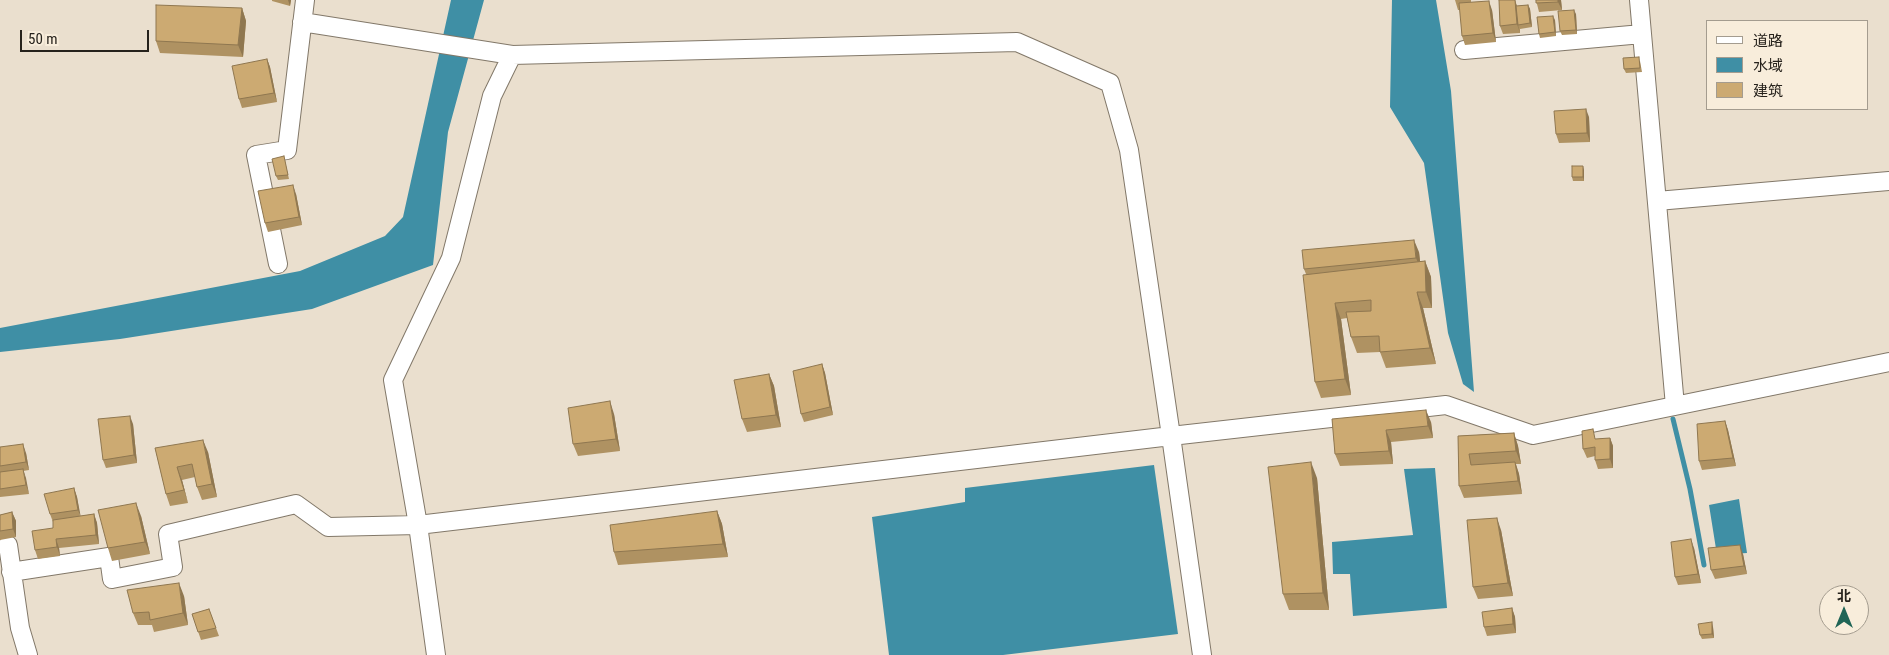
<!DOCTYPE html>
<meta charset="utf-8">
<style>
body{margin:0}
#map{position:relative;width:1889px;height:655px;overflow:hidden;background:#eadfce;font-family:"Roboto Condensed","Noto Sans SC",sans-serif}
canvas{display:block}
.legend{position:absolute;left:1706px;top:20px;width:162px;height:90px;box-sizing:border-box;background:#f8eddb;border:1px solid #a49c8f;margin:0;padding:6px 9px;list-style:none;font-size:15px;color:#26221c}
.legend li{display:flex;align-items:center;gap:10px;height:25px}
.legend b{width:25px;border:1px solid #a49c8f}
.north{position:absolute;left:1819px;top:585px;width:50px;height:50px;box-sizing:border-box;background:#f8eddb;border:1px solid #a49c8f;border-radius:50%;rotate:0deg;font-size:14px;font-weight:700;line-height:20px;text-align:center;color:#26221c}
.north::after{content:'';display:block;margin:auto;width:18px;height:22px;background:#206556;clip-path:polygon(50% 0,100% 100%,50% 72%,0 100%)}
.scale{position:absolute;left:20px;top:30px;width:129px;height:22px;box-sizing:border-box;border:2px solid #26221c;border-top:0;padding-left:6px;font-size:15px;line-height:18px;white-space:nowrap;color:#26221c;-webkit-text-stroke:4px #f8eddb;paint-order:stroke}
</style>
<div id="map">
<canvas width="1889" height="655"></canvas>
<ul class="legend">
<li><b style="height:6px;background:#fff"></b>道路</li>
<li><b style="height:14px;background:#3f8fa5"></b>水域</li>
<li><b style="height:14px;background:#ccaa72"></b>建筑</li>
</ul>
<div class="north">北</div>
<div class="scale">50 m</div>
</div>
<script>
const g = document.querySelector('canvas').getContext('2d');
g.lineJoin = 'round';
function fill(path, color) { g.fillStyle = color; g.fill(path, 'evenodd'); }
const shape = rows => new Path2D(rows.map(r => 'M' + r).join(''));
function strokePath(path, color, width, dash) { g.strokeStyle = color; g.lineWidth = width; g.lineCap = dash ? 'butt' : 'round'; g.setLineDash(dash || []); g.stroke(path); }
const water = shape([
 [451,0,484,0,448,132,433,265,312,309,120,339,0,352,0,328,300,271,385,236,403,217],
 [1392,0,1436,0,1451,91,1474,392,1463,384,1448,333,1424,163,1390,107],
 [1154,465,1178,634,1003,655,889,655,872,517,965,502,965,488],
 [1435,468,1447,608,1353,616,1350,574,1333,574,1332,542,1413,535,1404,469],
 [1739,499,1747,553,1717,555,1709,505]
]);
const stream = shape([
 [1673,419,1690,489,1704,565]
]);
const minor = shape([
 [1639,0,1675,406],
 [302,22,512,55,1017,42,1110,83,1129,150,1171,436,1446,405,1533,435,1889,362],
 [1464,50,1642,34],
 [512,55,492,96,451,258,393,380,418,525,1171,436,1202,655],
 [1657,201,1889,181],
 [278,264,256,155,287,150,305,0],
 [8,545,20,628,28,655],
 [11,572,109,557,112,579,173,567,168,534,296,504,328,527,418,525,436,655]
]);
const wall = shape([
 [272,0,291,0,290,6,272,1],
 [1455,0,1471,0,1471,2,1492,10,1496,42,1465,45,1462,36,1460,10,1458,10],
 [1499,0,1515,0,1517,6,1528,5,1530,9,1532,27,1520,29,1520,33,1503,34,1500,26],
 [1536,0,1561,0,1562,10,1539,12],
 [242,8,246,21,243,57,160,53,156,41],
 [1576,14,1577,34,1562,35,1560,31],
 [1555,20,1556,36,1540,38,1539,34],
 [267,59,270,67,277,102,242,108,239,99],
 [1640,61,1642,72,1626,73,1624,69],
 [1589,117,1590,142,1559,143,1556,134],
 [285,161,289,179,278,180,276,176],
 [1584,170,1584,181,1573,181,1572,177],
 [296,194,302,225,268,232,265,223],
 [1419,252,1420,261,1425,261,1431,277,1432,308,1423,308,1436,364,1386,368,1380,352,1357,353,1351,337,1347,318,1341,319,1351,395,1321,398,1315,382,1306,274,1304,269],
 [822,364,825,373,833,415,804,422,801,414],
 [769,374,774,386,781,427,747,432,742,419],
 [614,414,620,451,578,456,573,444],
 [1332,419,1431,422,1433,438,1391,442,1393,464,1340,466,1335,454],
 [1725,421,1728,430,1736,466,1702,470,1699,461],
 [133,424,137,463,106,468,103,460],
 [1514,433,1518,446,1521,464,1516,464,1519,474,1522,494,1464,498,1459,486,1458,436],
 [1610,438,1613,446,1613,468,1598,469,1595,460,1595,456,1587,458,1583,449,1597,439],
 [0,447,26,453,29,470,23,471,29,494,0,497],
 [155,448,208,452,217,497,202,500,197,487,195,477,182,480,188,503,170,506,166,494],
 [1317,478,1329,610,1289,610,1283,594],
 [74,488,77,497,80,516,94,514,97,523,99,544,59,548,60,556,38,559,35,550,53,528,53,522,50,514],
 [717,511,722,524,728,557,618,565,614,552],
 [12,512,16,521,16,537,0,540,0,515],
 [141,516,150,554,112,561,108,548],
 [1501,530,1513,596,1478,599,1473,587],
 [1694,548,1701,583,1678,585,1675,577],
 [1743,554,1747,574,1715,579,1711,570],
 [184,596,188,625,154,632,152,625,138,625,133,613],
 [1512,608,1515,617,1516,633,1487,636,1484,627],
 [209,609,219,636,201,640,192,614],
 [1713,627,1714,638,1702,639,1700,635]
]);
const shadedWall = shape([
 [288,0,291,0,290,6],
 [1515,0,1517,7,1518,25,1520,33,1517,24],
 [1558,0,1561,0,1562,10,1558,2],
 [1489,1,1492,10,1496,42,1493,33],
 [1528,5,1530,9,1532,27,1530,23],
 [242,8,246,21,243,57,238,45],
 [1574,10,1576,14,1577,34,1576,30],
 [1553,16,1555,20,1556,36,1555,32],
 [267,59,270,67,277,102,274,93],
 [1586,109,1589,117,1590,142,1587,133],
 [1583,166,1584,170,1584,181,1583,177],
 [293,185,296,194,302,225,299,217],
 [1414,240,1419,252,1421,270,1416,258],
 [1425,261,1431,277,1432,308,1426,292],
 [1417,292,1423,308,1436,364,1430,348],
 [1335,303,1341,319,1351,395,1345,379],
 [822,364,825,373,833,415,830,407],
 [769,374,774,386,781,427,776,415],
 [610,401,614,414,620,451,616,439],
 [1426,410,1431,422,1433,438,1428,426],
 [130,416,133,424,137,463,134,455],
 [1725,421,1728,430,1736,466,1733,458],
 [1386,430,1391,442,1393,464,1389,451],
 [1514,433,1518,446,1521,464,1516,451],
 [1610,438,1613,446,1613,468,1610,459],
 [203,440,208,452,217,497,212,484],
 [23,444,26,453,29,470,26,462],
 [1311,462,1317,478,1329,610,1323,593],
 [1515,462,1519,474,1522,494,1518,481],
 [177,467,182,480,188,503,184,490],
 [23,469,26,478,29,494,26,485],
 [74,488,77,497,81,518,78,510],
 [136,503,141,516,150,554,145,542],
 [717,511,722,524,728,557,723,544],
 [12,512,16,521,16,537,13,529],
 [94,514,97,523,99,544,96,535],
 [1497,518,1501,530,1513,596,1508,583],
 [56,539,59,548,60,556,57,547],
 [1691,539,1694,548,1701,583,1698,574],
 [1740,545,1743,554,1747,574,1744,566],
 [179,583,184,596,188,625,183,613],
 [1512,608,1515,617,1516,633,1513,624],
 [1712,622,1713,627,1714,638,1712,634]
]);
const building = shape([
 [1499,0,1515,0,1517,24,1500,26,1499,0],
 [1536,0,1558,0,1558,2,1536,3,1536,0],
 [1489,1,1493,33,1462,36,1459,3,1489,1],
 [156,5,242,8,238,45,156,41,156,5],
 [1528,5,1530,23,1518,25,1516,6,1528,5],
 [1574,10,1576,30,1560,31,1558,11,1574,10],
 [1553,16,1555,32,1539,34,1537,17,1553,16],
 [1639,57,1640,68,1624,69,1623,58,1639,57],
 [267,59,274,93,239,99,232,66,267,59],
 [1586,109,1587,133,1556,134,1554,111,1586,109],
 [284,156,288,175,276,176,272,159,284,156],
 [1572,166,1583,166,1583,177,1572,177,1572,166],
 [293,185,299,217,265,223,258,191,293,185],
 [1414,240,1416,258,1304,269,1302,250,1414,240],
 [1425,261,1426,292,1417,292,1430,348,1380,352,1379,336,1351,337,1346,312,1371,311,1371,300,1335,303,1345,379,1315,382,1303,275,1425,261],
 [822,364,830,407,801,414,793,371,822,364],
 [769,374,776,415,742,419,734,380,769,374],
 [610,401,616,439,573,444,568,408,610,401],
 [1426,410,1428,426,1386,430,1389,451,1335,454,1332,419,1426,410],
 [130,416,134,455,103,460,98,419,130,416],
 [1725,421,1733,458,1699,461,1697,424,1725,421],
 [1593,429,1595,439,1610,438,1610,459,1595,460,1595,447,1583,449,1582,431,1593,429],
 [1514,433,1516,451,1469,454,1471,465,1515,462,1518,481,1459,486,1458,436,1514,433],
 [203,440,212,484,197,487,192,464,177,467,184,490,166,494,155,448,203,440],
 [23,444,26,462,0,466,0,447,23,444],
 [1311,462,1323,593,1283,594,1268,467,1311,462],
 [23,469,26,485,0,489,0,472,23,469],
 [74,488,78,510,50,514,44,494,74,488],
 [136,503,145,542,108,548,98,510,136,503],
 [717,511,723,544,614,552,610,525,717,511],
 [12,512,13,529,0,531,0,515,12,512],
 [94,514,96,535,56,539,57,547,35,550,32,531,53,528,53,520,94,514],
 [1497,518,1508,583,1473,587,1467,520,1497,518],
 [1691,539,1698,574,1675,577,1671,542,1691,539],
 [1740,545,1744,566,1711,570,1708,548,1740,545],
 [179,583,183,613,150,620,149,612,133,613,127,590,179,583],
 [1512,608,1513,624,1484,627,1482,612,1512,608],
 [209,609,216,628,198,632,192,614,209,609],
 [1712,622,1712,634,1700,635,1698,624,1712,622]
]);
fill(water, '#3f8fa5');
strokePath(stream, '#3f8fa5', 5);
strokePath(minor, '#827869', 20);
strokePath(minor, '#fff', 18);
fill(wall, '#af9262');
fill(shadedWall, '#8f7750');
fill(building, '#ccaa72');
strokePath(building, '#8f7750', 1);
</script>
